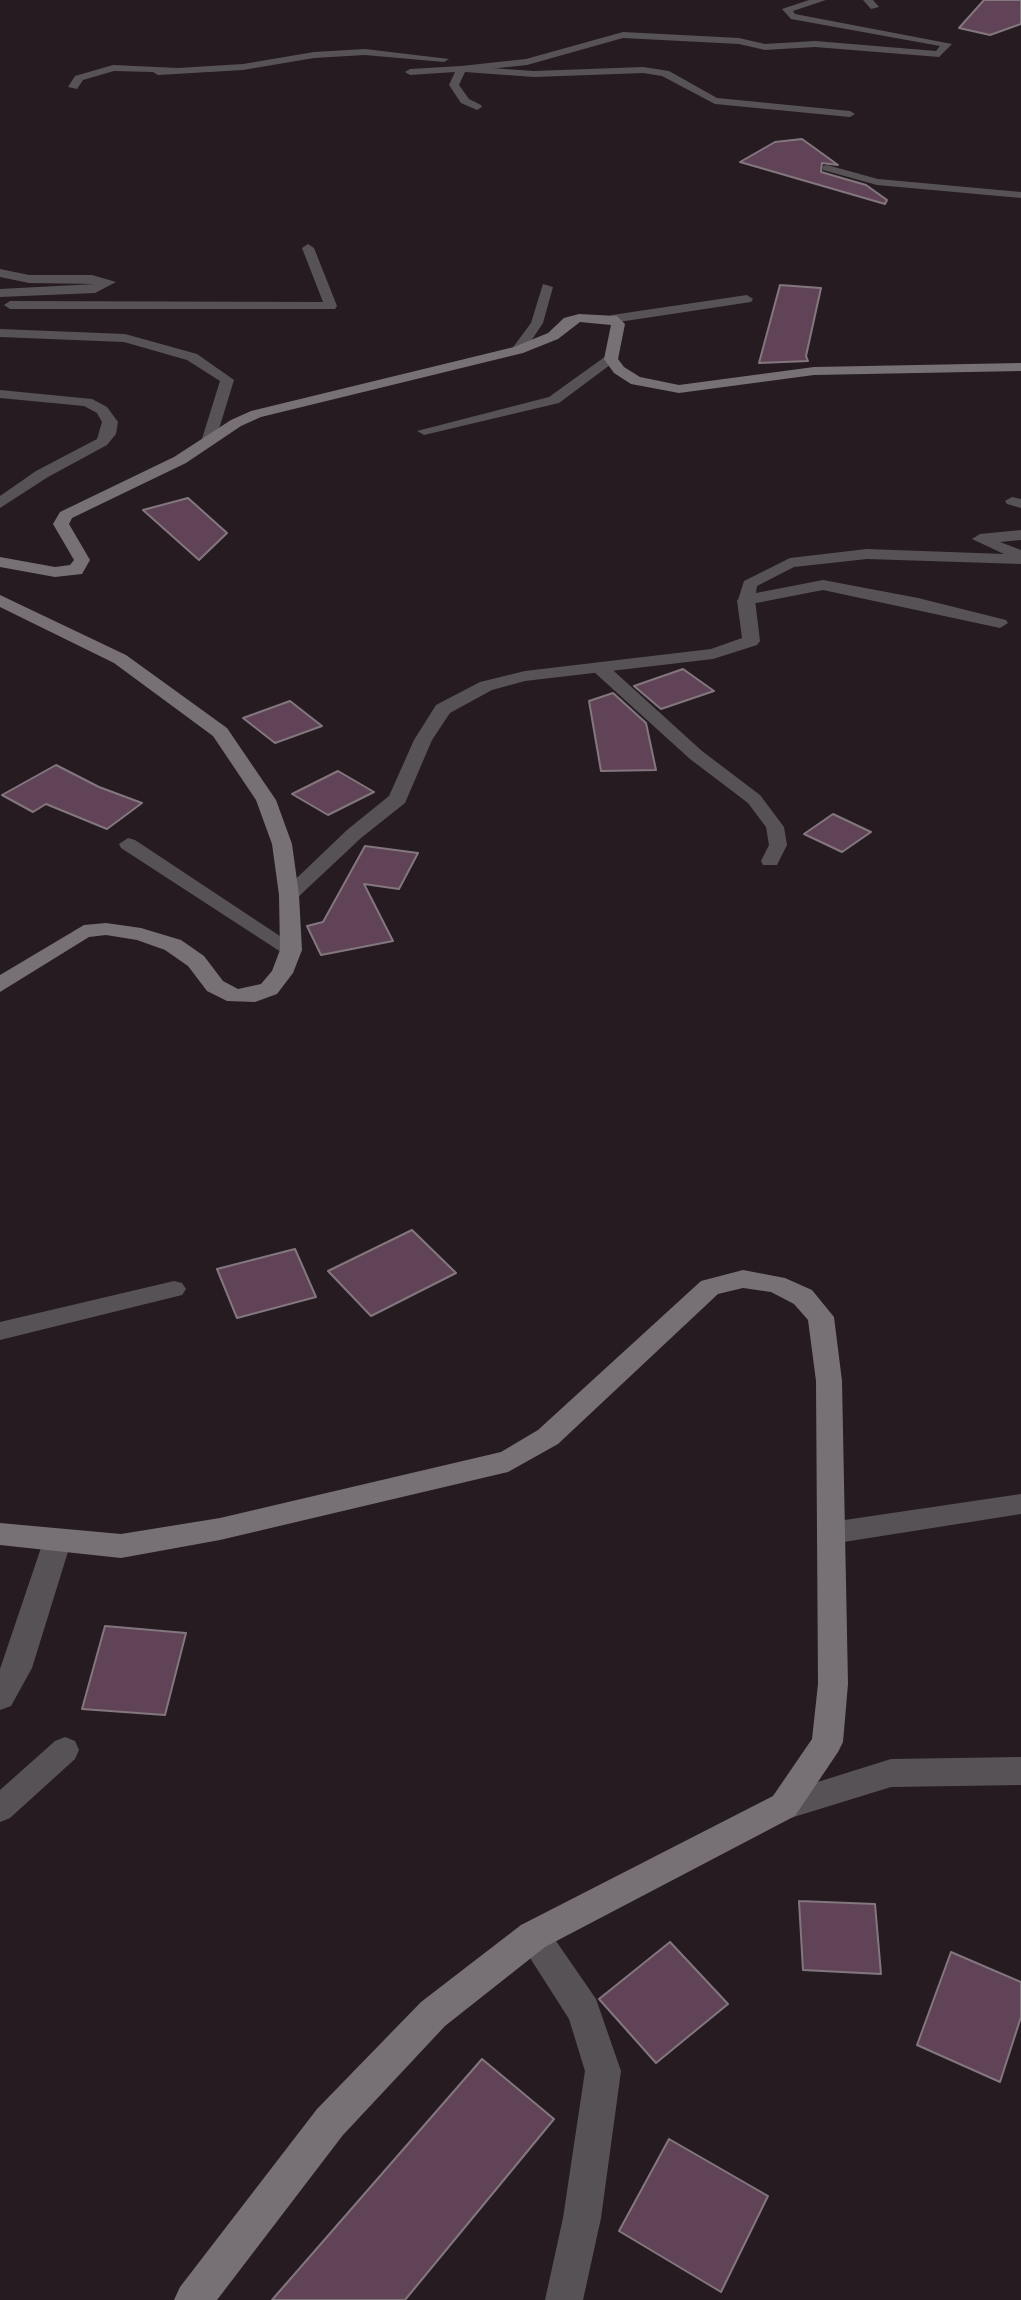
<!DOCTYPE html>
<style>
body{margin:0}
canvas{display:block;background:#251b21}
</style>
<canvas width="1021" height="2300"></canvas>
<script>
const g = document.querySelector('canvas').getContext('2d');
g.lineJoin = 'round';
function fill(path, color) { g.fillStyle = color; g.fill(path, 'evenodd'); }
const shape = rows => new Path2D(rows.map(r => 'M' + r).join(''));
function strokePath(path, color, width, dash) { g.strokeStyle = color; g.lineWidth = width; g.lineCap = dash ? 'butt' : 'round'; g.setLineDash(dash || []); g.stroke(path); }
const building = shape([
 [984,0,1021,0,1021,24,990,35,959,28,984,0],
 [802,139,838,165,822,163,821,172,866,185,887,200,885,204,740,162,775,142,802,139],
 [780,285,821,288,806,356,808,361,759,363,780,285],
 [188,498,227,533,199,560,143,510,188,498],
 [683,669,714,691,661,709,634,686,683,669],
 [613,693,646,723,656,770,601,771,589,701,613,693],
 [290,701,322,726,275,743,243,718,290,701],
 [56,765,99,787,142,803,107,829,46,804,33,812,2,795,56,765],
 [338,771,374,792,328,815,292,794,338,771],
 [833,814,871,832,842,852,804,834,833,814],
 [365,846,418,853,399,889,364,884,393,941,321,955,307,926,323,922,365,846],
 [412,1230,456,1273,371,1316,328,1271,412,1230],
 [295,1249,316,1297,237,1318,217,1269,295,1249],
 [105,1626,186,1633,165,1715,82,1709,105,1626],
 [799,1901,875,1904,881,1974,803,1970,799,1901],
 [670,1942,728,2004,656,2063,599,1999,670,1942],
 [951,1952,1021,1982,1021,2017,1000,2082,917,2045,951,1952],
 [482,2059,554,2119,405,2300,272,2300,482,2059],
 [669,2139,768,2196,721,2292,619,2231,669,2139]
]);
const lane = shape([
 [863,0,873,0,879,7,871,9,863,0],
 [365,49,449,59,444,62,365,55,314,58,243,70,158,75,153,72,114,71,83,80,77,89,68,87,75,76,113,65,178,68,243,64,314,52,365,49],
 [461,66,534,71,643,67,669,71,717,98,850,111,855,114,850,117,715,104,662,76,643,73,534,77,465,72,459,85,469,99,481,105,482,107,477,110,461,103,449,85,455,72,410,75,405,72,410,69,461,66],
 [827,165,878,179,1021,192,1021,198,877,185,823,170,823,166,827,165],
 [308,244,314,248,337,306,335,309,10,309,4,305,10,301,323,302,302,248,308,244],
 [543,284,553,287,543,323,523,353,513,353,511,350,531,323,543,284],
 [747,295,753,299,751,302,612,323,606,319,612,315,747,295],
 [0,329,125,334,197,354,234,380,215,442,208,446,201,442,220,381,187,360,124,342,0,337,0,329],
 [606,356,618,359,559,403,424,435,417,431,549,397,606,356],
 [1012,497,1021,499,1021,508,1007,504,1005,501,1012,497],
 [1021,530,1021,540,1000,542,1021,550,1021,564,867,559,794,567,757,586,756,593,823,580,918,598,1006,620,1008,623,1000,628,823,590,746,605,738,600,744,581,790,558,867,549,1004,554,972,539,980,534,1021,530],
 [599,662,605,663,702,751,760,795,784,827,787,845,777,865,763,865,761,861,769,845,766,827,748,803,690,759,593,671,591,667,599,662],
 [128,838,135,840,301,950,298,954,284,954,121,848,119,844,128,838],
 [174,1281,182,1283,186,1289,182,1295,0,1340,0,1322,174,1281],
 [1021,1494,1021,1514,831,1544,822,1540,818,1533,822,1526,831,1522,1021,1494],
 [65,1737,75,1741,79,1750,75,1759,10,1818,0,1822,0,1790,55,1741,65,1737]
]);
const street = shape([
 [809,0,826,0,793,11,795,14,952,44,939,57,815,47,765,50,739,44,623,38,527,65,461,72,456,69,461,66,526,59,623,32,739,38,765,44,815,41,936,51,940,46,791,19,782,9,809,0],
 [0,269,29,275,92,275,116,282,95,293,0,297,0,289,95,284,29,283,0,277,0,269],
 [0,390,92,399,107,407,118,422,116,434,107,445,48,477,0,508,0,496,36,471,97,439,102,422,97,413,84,406,0,398,0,390],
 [746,595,755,600,760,641,757,645,713,659,525,681,492,690,450,713,432,740,405,803,361,838,296,899,289,901,279,895,347,830,389,796,414,740,436,705,480,682,525,671,711,649,742,638,737,600,746,595],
 [57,1530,67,1534,71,1542,32,1668,11,1706,0,1710,0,1669,43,1542,47,1534,57,1530],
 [1021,1757,1021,1785,891,1787,784,1820,773,1816,768,1806,773,1796,891,1759,1021,1757],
 [533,1920,545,1925,596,1999,621,2071,601,2218,583,2300,545,2300,563,2218,585,2071,569,2019,516,1936,521,1925,533,1920]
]);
const secondary = shape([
 [579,314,617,316,625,324,618,359,624,367,640,377,679,385,814,367,1021,363,1021,371,814,375,679,393,631,384,614,373,604,359,611,325,580,322,558,339,523,353,261,417,241,426,186,463,72,518,69,524,90,560,82,574,55,577,0,567,0,557,55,567,70,565,74,560,53,524,60,512,174,457,231,420,251,411,514,347,548,333,564,318,579,314],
 [0,595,126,655,227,728,276,800,292,844,299,895,302,950,293,973,277,994,255,1002,227,1001,207,991,188,966,165,950,137,940,106,935,89,937,0,992,0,975,84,925,106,923,141,928,181,940,204,956,223,981,238,989,261,984,272,971,280,950,279,895,272,844,256,800,213,736,114,663,0,607,0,595],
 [743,1270,785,1278,812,1290,834,1317,842,1381,848,1684,843,1742,838,1752,795,1816,545,1947,445,2026,343,2135,217,2300,174,2300,180,2287,317,2109,421,2002,521,1925,773,1796,812,1739,818,1684,816,1381,808,1320,794,1304,771,1292,743,1288,718,1294,558,1444,508,1472,220,1540,121,1558,0,1545,0,1523,121,1534,220,1518,501,1452,538,1430,701,1281,743,1270]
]);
fill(building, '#614357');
strokePath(building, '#83777e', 2);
fill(lane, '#575256');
fill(street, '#575256');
fill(secondary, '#777075');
</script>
